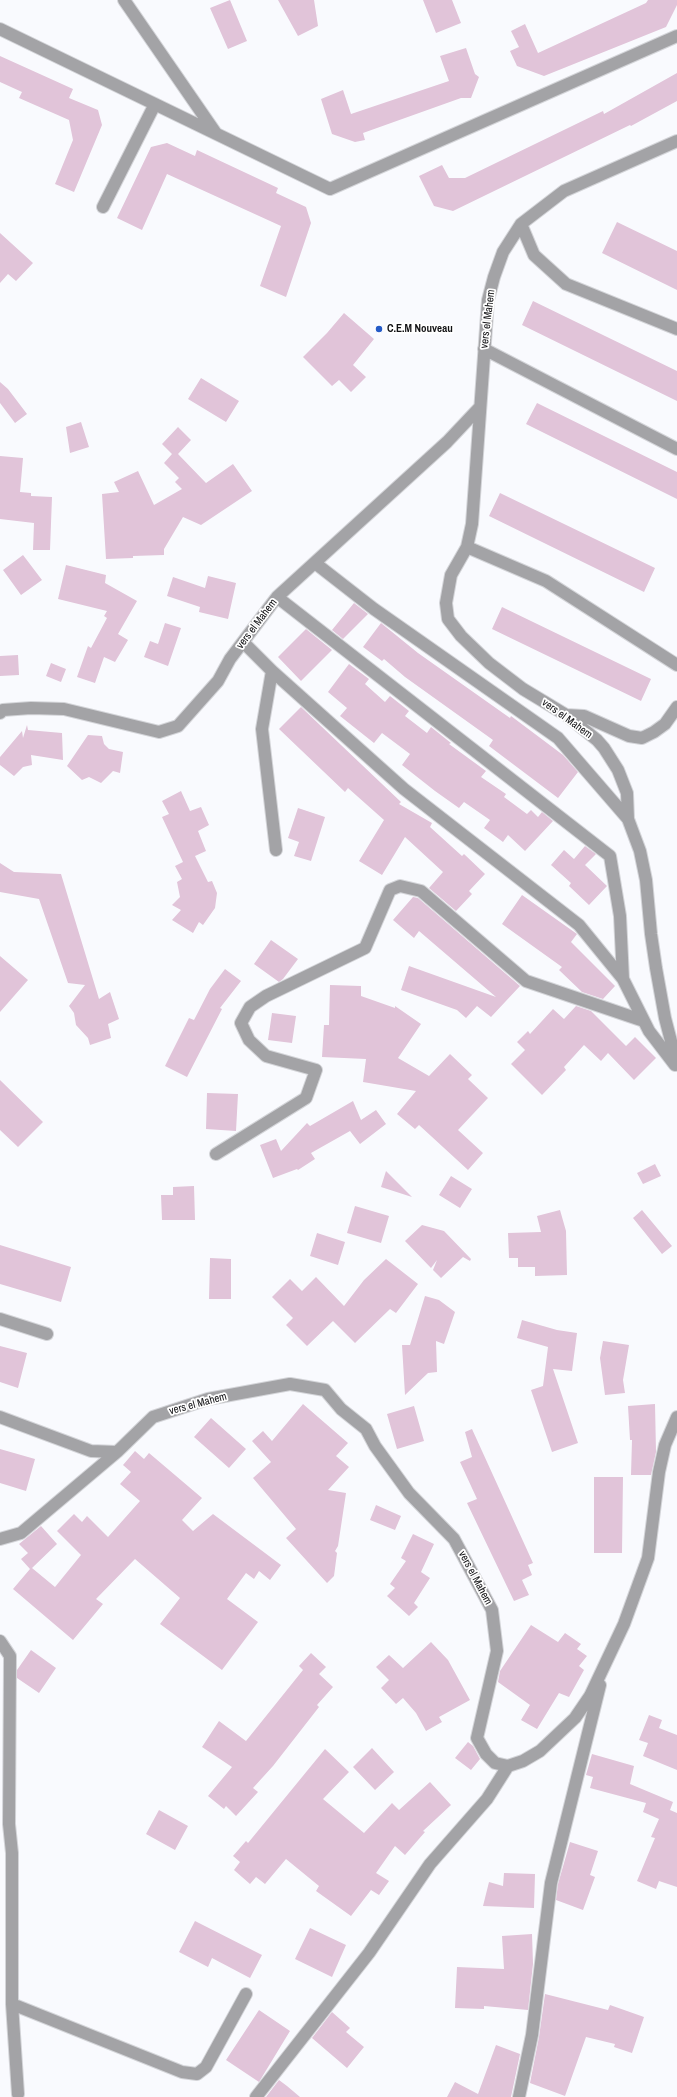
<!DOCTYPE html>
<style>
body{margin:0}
canvas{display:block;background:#f9fafe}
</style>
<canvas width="677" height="2097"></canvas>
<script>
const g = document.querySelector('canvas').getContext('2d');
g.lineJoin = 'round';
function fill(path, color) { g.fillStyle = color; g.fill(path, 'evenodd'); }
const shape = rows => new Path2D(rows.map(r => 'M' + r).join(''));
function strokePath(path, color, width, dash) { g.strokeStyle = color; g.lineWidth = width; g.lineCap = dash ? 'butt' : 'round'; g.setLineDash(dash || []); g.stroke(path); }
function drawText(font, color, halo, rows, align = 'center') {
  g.font = font + ' "Archivo Narrow",sans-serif'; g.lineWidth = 3.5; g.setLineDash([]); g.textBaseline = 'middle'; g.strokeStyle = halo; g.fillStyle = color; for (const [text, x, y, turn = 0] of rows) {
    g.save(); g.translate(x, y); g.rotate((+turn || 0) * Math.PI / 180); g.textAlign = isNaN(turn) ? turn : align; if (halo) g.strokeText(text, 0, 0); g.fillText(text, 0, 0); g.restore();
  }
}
const building = shape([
 [230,0,247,41,228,49,210,8],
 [278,0,314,0,318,26,298,36],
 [423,0,452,0,461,23,436,33],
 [648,0,677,0,677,5,666,27,544,76,517,66,510,51,519,47,511,31,525,24,538,53,646,3],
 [466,48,475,74,479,77,471,98,461,98,363,133,365,140,355,142,332,134,321,99,343,90,351,114,449,81,440,56],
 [0,56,73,89,69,98,98,110,102,125,74,192,55,184,73,140,69,120,19,98,22,92,0,82],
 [677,73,677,101,631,126,630,125,453,211,434,206,419,176,442,165,449,178,465,178,603,111,604,114],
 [167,143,195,156,197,150,278,188,276,193,306,207,311,223,286,297,260,286,281,226,167,174,142,230,117,218,151,147],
 [617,222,677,251,677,290,602,253],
 [0,233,33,263,16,281,8,274,0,283],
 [533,301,677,371,677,401,522,325],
 [344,313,374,339,353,365,366,377,351,392,339,380,332,386,303,357,327,333],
 [201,378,239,401,226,422,188,399],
 [0,382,8,389,27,414,15,423,0,403],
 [537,403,677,472,677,499,526,424],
 [81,422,89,447,70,453,66,427],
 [178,427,191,440,178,454,206,483,233,464,252,491,201,525,183,517,164,549,164,555,133,556,133,558,106,559,102,494,119,492,114,482,138,471,154,505,182,489,175,482,179,478,164,463,172,454,162,444],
 [0,456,23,458,20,492,31,493,31,496,52,497,50,550,33,550,34,523,0,519],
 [500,493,655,568,644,592,489,516],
 [23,555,42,580,21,595,3,570],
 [66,565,106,575,105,583,137,601,118,634,128,640,115,662,104,657,95,683,77,677,88,646,91,648,107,618,104,616,107,611,58,599],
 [208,576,236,583,228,619,199,612,200,607,167,596,173,577,205,588],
 [354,603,368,614,343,639,332,630],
 [502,607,651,679,641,701,492,629],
 [165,623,181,628,168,666,144,657,150,641,158,644],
 [381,623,418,653,510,718,511,716,563,755,578,772,558,798,489,746,493,740,405,677,384,659,382,661,363,647],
 [306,629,332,650,301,681,278,657],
 [18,655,19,675,0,676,0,656],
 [51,663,66,669,61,682,46,676],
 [349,664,369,679,365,684,385,702,390,696,409,711,405,716,427,733,431,727,451,743,449,744,486,771,481,777,506,794,504,797,527,814,531,810,538,817,542,812,553,821,525,851,508,835,503,842,484,828,490,820,464,802,459,808,435,791,402,765,410,754,382,733,374,743,340,716,347,708,328,692],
 [301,707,401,802,399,804,432,823,430,827,462,856,464,854,485,874,469,891,472,894,456,911,429,888,443,872,405,837,382,875,359,861,384,820,348,788,345,792,279,729],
 [27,725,28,730,62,733,63,760,31,755,32,765,23,767,14,776,0,765,0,757,22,731,23,738],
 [88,735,102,736,104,744,109,749,123,752,120,773,113,771,101,783,89,777,82,780,67,766],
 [181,791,190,811,201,807,209,825,198,831,206,851,195,856,208,882,212,881,217,893,215,908,203,925,199,922,193,933,172,920,181,910,172,905,180,897,177,882,182,879,175,866,183,862,162,817,169,814,162,801],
 [298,808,325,817,311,861,294,856,299,842,288,838],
 [585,846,596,854,585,865,607,886,589,905,569,886,571,883,551,865,564,850,574,859],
 [0,863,14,872,61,874,99,999,110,992,119,1019,108,1024,111,1038,90,1045,88,1038,76,1025,74,1013,69,1006,85,985,68,983,39,899,0,892],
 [522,895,577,934,571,942,615,986,603,999,582,992,559,970,562,967,502,924],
 [413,897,418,898,520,986,491,1017,477,1006,466,1018,457,1010,401,990,409,966,496,997,419,931,414,938,393,920],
 [271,940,298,959,283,979,279,982,254,964],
 [0,956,28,980,0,1012],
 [225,969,241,981,220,1008,222,1009,187,1077,165,1066,189,1018,194,1020,210,989],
 [330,985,361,986,361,996,395,1008,395,1006,421,1024,398,1058,429,1076,450,1054,472,1075,468,1079,488,1098,458,1130,483,1153,468,1170,419,1125,415,1129,397,1114,416,1091,363,1082,366,1059,322,1057,324,1025,329,1025],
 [576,1006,591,1011,626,1046,635,1037,656,1058,634,1080,608,1053,601,1061,584,1045,564,1067,566,1070,542,1095,511,1064,525,1050,517,1042,528,1031,530,1034,553,1009,564,1019],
 [272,1013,296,1016,292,1043,268,1040],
 [0,1080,43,1122,18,1147,0,1130],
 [207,1093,238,1094,236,1131,206,1129],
 [353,1101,361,1120,376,1110,386,1124,360,1144,350,1131,311,1153,315,1159,298,1170,297,1169,273,1178,260,1145,276,1139,281,1151,307,1123,310,1126],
 [655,1164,661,1176,643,1184,637,1173],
 [386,1171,412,1197,381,1187],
 [451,1176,472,1189,460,1208,439,1195],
 [194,1186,195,1220,162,1220,161,1195,173,1195,173,1187],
 [355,1206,389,1216,381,1243,347,1233],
 [560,1210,566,1231,567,1275,535,1276,535,1267,518,1267,518,1258,509,1258,508,1233,541,1232,537,1216],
 [642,1210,672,1246,662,1254,633,1218],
 [422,1225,444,1231,471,1259,470,1261,463,1257,441,1278,433,1270,437,1260,431,1268,405,1241],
 [317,1233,345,1242,338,1265,310,1256],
 [0,1245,71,1267,61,1302,0,1284],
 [210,1258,231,1259,231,1299,209,1299],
 [386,1259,418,1284,396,1313,390,1309,355,1343,333,1321,307,1346,286,1325,293,1318,272,1297,290,1279,302,1291,316,1277,344,1306,364,1280],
 [425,1296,439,1300,455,1312,444,1344,436,1341,437,1372,428,1373,405,1395,402,1345,410,1345],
 [522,1320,557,1330,577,1333,572,1371,553,1369,578,1443,552,1452,531,1390,543,1386,548,1347,517,1338],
 [603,1341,629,1345,623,1380,625,1393,605,1395,600,1358],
 [0,1346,27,1353,18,1388,0,1382],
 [303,1404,348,1443,336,1456,349,1467,328,1490,346,1493,338,1546,335,1551,337,1553,334,1576,327,1583,286,1538,296,1529,253,1478,271,1462,252,1441,263,1431,272,1441],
 [655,1404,656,1452,651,1475,631,1475,632,1440,630,1440,628,1406],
 [414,1406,424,1441,397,1449,387,1414],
 [211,1418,246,1449,229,1468,194,1437],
 [472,1429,533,1563,528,1565,532,1575,522,1580,529,1595,514,1601,467,1503,477,1499,460,1462,472,1457,465,1432],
 [0,1449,35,1459,26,1491,0,1483],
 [135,1451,144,1459,149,1453,202,1498,182,1520,193,1531,213,1514,281,1565,270,1580,259,1571,254,1579,246,1573,227,1599,258,1622,222,1670,160,1624,180,1598,135,1559,96,1599,103,1604,73,1640,13,1589,30,1569,21,1559,28,1553,19,1544,41,1526,57,1544,32,1568,55,1587,81,1555,57,1531,74,1514,82,1522,87,1516,108,1537,140,1501,120,1484,131,1472,123,1465],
 [594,1477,623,1477,622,1553,594,1553],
 [376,1505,401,1516,395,1530,370,1520],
 [413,1534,434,1544,421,1572,430,1578,414,1603,418,1607,409,1616,387,1596,395,1588,390,1584,406,1561,401,1558],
 [531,1625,558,1642,565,1633,581,1644,577,1649,587,1656,579,1666,584,1670,569,1697,559,1693,537,1729,521,1720,530,1705,498,1682,500,1671],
 [431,1642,448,1660,470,1700,439,1717,442,1722,426,1731,416,1713,403,1698,396,1704,381,1688,389,1680,376,1667,389,1655,403,1668],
 [31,1650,56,1668,39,1693,17,1678,17,1670],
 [311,1653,326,1667,319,1674,333,1687,317,1705,319,1707,273,1766,253,1788,258,1792,236,1816,226,1806,224,1809,208,1796,232,1767,202,1747,219,1721,246,1741,303,1670,299,1666],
 [649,1715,662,1720,659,1728,677,1735,677,1770,643,1756,648,1743,639,1740],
 [468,1742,473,1746,480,1759,471,1770,455,1758],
 [372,1748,394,1772,375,1790,353,1767],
 [325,1749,349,1772,323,1799,364,1833,392,1803,399,1810,430,1782,451,1805,423,1831,425,1832,405,1855,395,1846,376,1873,389,1881,379,1895,371,1890,351,1916,316,1891,319,1886,286,1859,265,1884,256,1877,250,1884,234,1870,240,1862,233,1856,246,1841,248,1843],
 [592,1754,634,1766,630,1784,673,1802,670,1810,677,1813,677,1887,659,1881,656,1889,637,1881,655,1838,651,1837,659,1819,643,1812,646,1803,590,1788,593,1777,586,1775],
 [159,1810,188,1826,175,1850,146,1834],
 [570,1842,598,1851,590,1875,595,1877,583,1910,556,1900,558,1884],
 [504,1873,535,1874,534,1908,483,1906,489,1882,503,1886],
 [195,1921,262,1955,250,1978,212,1958,208,1967,179,1952],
 [310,1928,346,1945,332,1977,295,1959],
 [532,1934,533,1964,528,2010,484,2006,484,2009,455,2008,457,1967,504,1969,502,1936],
 [545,1994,608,2010,610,2005,644,2017,632,2053,614,2047,615,2044,586,2037,565,2096,530,2083,539,2037],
 [259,2010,290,2031,259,2082,226,2060],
 [332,2012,350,2028,346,2032,364,2047,347,2068,312,2038],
 [496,2045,520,2054,511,2097,447,2097,455,2082,478,2094],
 [279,2080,287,2086,300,2097,266,2097]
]);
const minor = shape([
 [124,0,215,132],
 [0,29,330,189,677,36],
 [677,141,564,191,521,224,503,252,494,277,488,300,472,524,467,547,451,575,446,603,448,619,461,636,489,663,523,689,566,715,597,740,604,748,618,770,627,793,628,819,640,851,646,880,651,934,656,968,665,1018,677,1064],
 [103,207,155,104],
 [521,224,534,255,566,284,677,329],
 [484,349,677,449],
 [467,547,546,581,677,665],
 [315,563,374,609,558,738,628,819],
 [277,597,610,856,620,916,623,979,649,1031,675,1065],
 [244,643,272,671,404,789,579,925,623,979],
 [272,671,262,729,276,850],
 [0,713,3,710,31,708,64,709,159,732,178,726,218,681,230,659,277,597,447,442,480,407],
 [566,715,584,716,629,736,642,738,654,732,665,724,677,707],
 [216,1154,306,1098,316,1070,266,1056,249,1040,241,1023,250,1007,266,996,365,948,390,890,400,886,421,891,526,981,644,1021],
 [0,1319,47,1334],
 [0,1417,91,1451,117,1452,153,1417,208,1399,290,1384,325,1390,341,1409,366,1429,375,1446,409,1493,454,1539,492,1610,497,1651,477,1738,486,1754,495,1763,508,1766,523,1761,540,1751,575,1718,590,1696,624,1624,648,1558,659,1472,665,1445,677,1417],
 [0,1539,21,1533,117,1452],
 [0,1641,10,1656,9,1824,12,1853,12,2004,18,2094],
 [12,2004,182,2072,197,2074,206,2067,246,1994],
 [256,2097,369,1953,430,1864,487,1799,508,1766],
 [519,2097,532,2035,551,1883,600,1685]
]);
const markers = [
 [379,329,4,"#245ac7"]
];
const streetNames = [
 ["vers el Mahem",488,319,-83],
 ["vers el Mahem",257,624,-53],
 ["vers el Mahem",567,719,36],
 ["vers el Mahem",198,1404,-15],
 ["vers el Mahem",475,1578,62]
];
const poiNames = [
 ["C.E.M Nouveau",387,329]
];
fill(building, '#e1c4d9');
strokePath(minor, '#d4d5d9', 14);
strokePath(minor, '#a3a3a6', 12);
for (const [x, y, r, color] of markers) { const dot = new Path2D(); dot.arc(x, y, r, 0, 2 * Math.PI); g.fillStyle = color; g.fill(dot); strokePath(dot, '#fff', 1.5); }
drawText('11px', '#121215', '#fff', streetNames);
drawText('bold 11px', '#121215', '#fff', poiNames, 'left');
</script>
